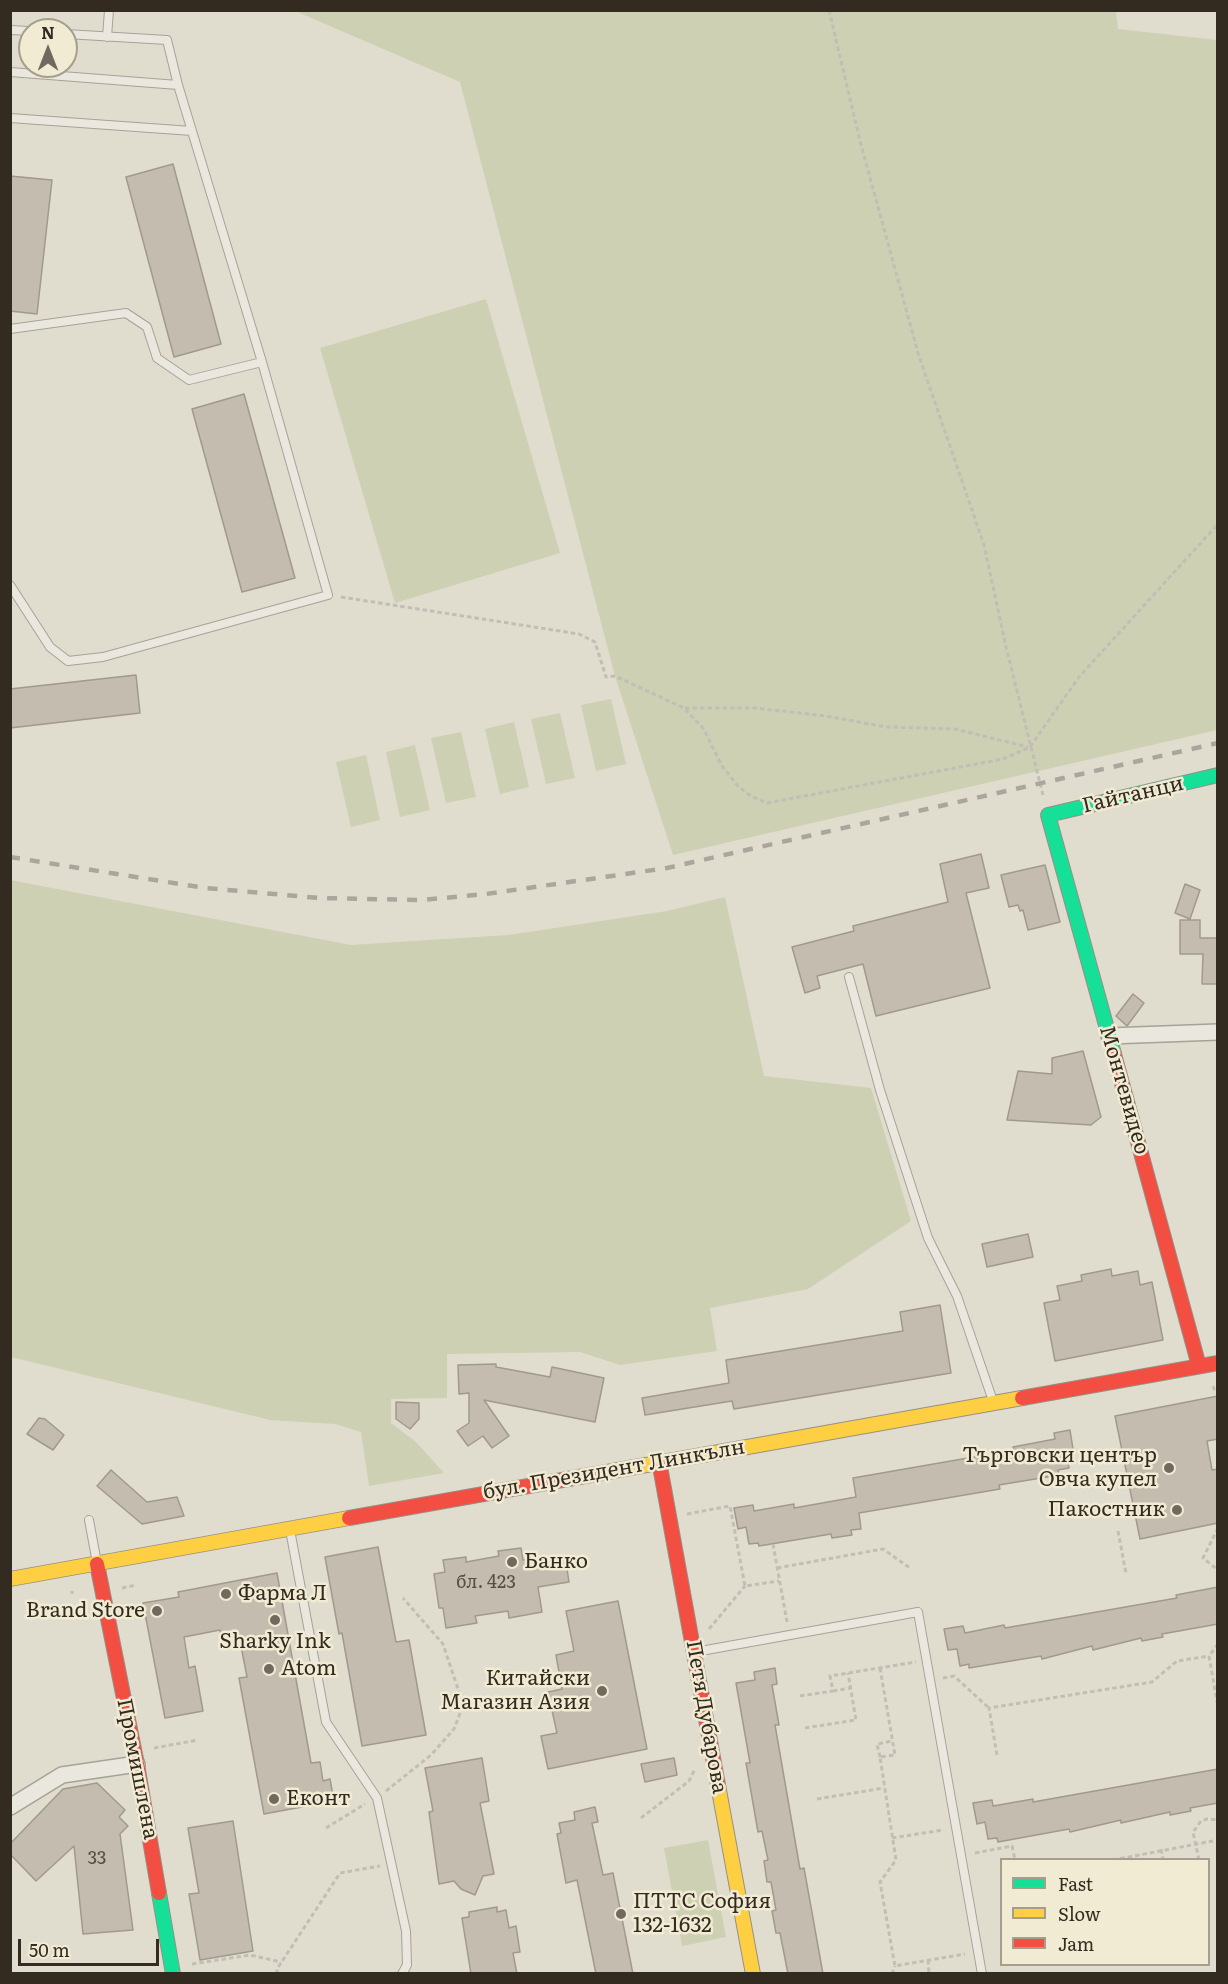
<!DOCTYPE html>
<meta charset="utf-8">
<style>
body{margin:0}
#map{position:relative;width:1228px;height:1984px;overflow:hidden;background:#e1ddce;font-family:Literata,serif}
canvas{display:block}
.frame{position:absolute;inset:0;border:12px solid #342b20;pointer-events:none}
.legend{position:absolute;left:1000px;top:1858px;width:210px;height:108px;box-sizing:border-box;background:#f1ebd4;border:2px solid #a59e8c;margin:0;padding:8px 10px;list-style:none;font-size:18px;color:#342b20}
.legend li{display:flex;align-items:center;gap:12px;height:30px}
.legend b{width:30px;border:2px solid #a59e8c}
.north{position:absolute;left:18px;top:18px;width:60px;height:60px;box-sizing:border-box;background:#f1ebd4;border:2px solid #a59e8c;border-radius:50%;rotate:0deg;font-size:16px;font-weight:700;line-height:24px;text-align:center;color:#342b20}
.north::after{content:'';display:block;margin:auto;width:21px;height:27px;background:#71695d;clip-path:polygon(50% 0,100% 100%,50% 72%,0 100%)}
.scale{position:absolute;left:18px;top:1939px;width:141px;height:27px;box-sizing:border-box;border:3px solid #342b20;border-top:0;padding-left:8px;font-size:18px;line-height:21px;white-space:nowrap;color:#342b20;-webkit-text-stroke:4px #f1ebd4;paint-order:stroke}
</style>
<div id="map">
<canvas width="1228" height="1984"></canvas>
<div class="frame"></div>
<ul class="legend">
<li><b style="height:8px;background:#16e098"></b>Fast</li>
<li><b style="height:8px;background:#ffcf43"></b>Slow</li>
<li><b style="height:8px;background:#f24e42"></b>Jam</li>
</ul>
<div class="north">N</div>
<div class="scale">50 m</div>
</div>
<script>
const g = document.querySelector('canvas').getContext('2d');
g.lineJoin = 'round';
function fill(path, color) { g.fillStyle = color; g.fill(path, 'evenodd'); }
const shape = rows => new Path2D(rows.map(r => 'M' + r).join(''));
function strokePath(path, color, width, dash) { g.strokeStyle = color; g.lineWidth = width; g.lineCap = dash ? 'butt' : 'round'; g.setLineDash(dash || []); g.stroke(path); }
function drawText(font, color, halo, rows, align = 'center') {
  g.font = font + ' Literata,serif'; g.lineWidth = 5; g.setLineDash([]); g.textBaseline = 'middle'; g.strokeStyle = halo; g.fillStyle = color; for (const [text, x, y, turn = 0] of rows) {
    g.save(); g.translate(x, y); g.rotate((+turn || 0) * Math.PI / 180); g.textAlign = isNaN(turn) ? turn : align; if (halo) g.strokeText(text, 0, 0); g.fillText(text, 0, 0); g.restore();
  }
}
const green = shape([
 [1116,10,1118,29,1217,40,1217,730,673,855,615,676,460,82,295,11],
 [486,299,560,553,395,603,320,348],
 [611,699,626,764,596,771,581,705],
 [560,713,575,778,546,784,531,719],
 [514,722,529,787,500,794,485,729],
 [461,732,476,797,446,803,431,738],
 [415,745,430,810,400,817,386,752],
 [366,755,380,820,351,827,336,762],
 [10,880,351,945,509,935,667,911,725,897,764,1076,871,1088,911,1221,808,1289,710,1308,717,1351,620,1365,580,1352,447,1354,447,1398,391,1399,391,1423,416,1442,444,1473,369,1486,361,1432,335,1424,270,1420,11,1357],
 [708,1840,726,1937,682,1946,664,1848]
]);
const building = shape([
 [173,164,221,344,174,357,126,177,173,164],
 [10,176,52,180,37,314,10,311,10,176],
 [244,394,295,578,242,592,192,409,244,394],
 [136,675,140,713,10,728,10,689,136,675],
 [981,854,989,888,966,893,990,988,876,1016,863,964,817,976,820,988,805,993,792,947,854,931,853,926,948,902,940,864,981,854],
 [1045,865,1060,922,1028,930,1023,910,1020,911,1018,905,1009,907,1001,875,1045,865],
 [1185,884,1200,890,1190,919,1175,913,1185,884],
 [1180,920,1200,920,1200,938,1218,938,1218,984,1202,984,1203,954,1180,954,1180,920],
 [1133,994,1144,1003,1127,1026,1116,1016,1133,994],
 [1083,1051,1101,1117,1091,1125,1007,1120,1018,1071,1052,1074,1052,1058,1083,1051],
 [1028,1234,1033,1257,987,1267,982,1244,1028,1234],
 [1111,1269,1112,1276,1138,1271,1140,1285,1152,1282,1163,1340,1055,1361,1044,1303,1060,1300,1057,1286,1082,1281,1081,1275,1111,1269],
 [940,1305,951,1373,734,1409,732,1401,645,1415,642,1398,729,1383,726,1360,903,1331,900,1312,940,1305],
 [496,1364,496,1367,550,1377,552,1367,604,1378,595,1422,484,1400,509,1436,492,1448,483,1436,468,1446,457,1431,469,1423,469,1393,459,1394,458,1365,496,1364],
 [1218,1396,1218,1439,1207,1441,1212,1470,1218,1469,1218,1523,1140,1539,1115,1416,1218,1396],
 [396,1402,419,1403,419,1419,410,1429,396,1419,396,1402],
 [39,1418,45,1419,64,1435,53,1450,27,1434,39,1418],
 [1070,1430,1073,1449,1066,1450,1069,1468,1058,1470,1059,1475,999,1485,1000,1489,859,1513,861,1529,851,1530,852,1535,832,1538,831,1534,759,1546,758,1543,749,1544,746,1527,738,1529,734,1508,753,1505,754,1511,794,1504,794,1508,856,1497,853,1478,1014,1450,1013,1447,1055,1439,1054,1433,1070,1430],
 [111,1470,147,1502,177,1497,184,1516,142,1524,97,1486,111,1470],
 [378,1547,396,1642,409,1640,426,1735,362,1746,342,1633,339,1634,325,1557,378,1547],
 [521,1548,523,1560,565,1556,569,1582,538,1587,542,1612,509,1618,508,1611,475,1616,477,1623,446,1628,443,1608,439,1608,434,1574,445,1572,443,1560,466,1557,466,1562,499,1556,498,1551,521,1548],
 [277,1573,311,1763,320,1762,323,1781,330,1779,334,1801,264,1814,239,1678,247,1677,239,1636,222,1639,220,1630,184,1637,189,1668,195,1666,203,1711,165,1718,143,1603,179,1597,178,1592,277,1573],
 [1218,1587,1218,1624,1162,1634,1163,1637,1142,1641,1141,1638,1093,1650,1092,1646,1042,1659,1041,1656,969,1668,969,1664,960,1666,957,1649,948,1650,944,1629,963,1626,965,1633,1004,1625,1005,1628,1177,1598,1176,1595,1218,1587],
 [618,1601,647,1749,548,1769,541,1736,557,1733,548,1692,562,1689,556,1655,574,1651,566,1611,618,1601],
 [775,1668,777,1684,772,1685,779,1725,775,1725,800,1869,804,1868,823,1974,788,1974,780,1933,776,1933,772,1911,776,1910,771,1882,767,1882,764,1861,768,1860,762,1831,758,1832,746,1763,750,1763,736,1683,755,1680,754,1672,775,1668],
 [482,1758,489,1801,480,1803,494,1874,483,1876,475,1895,461,1889,454,1881,439,1884,429,1812,433,1811,425,1768,482,1758],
 [674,1758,677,1775,645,1782,641,1764,674,1758],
 [1218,1769,1218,1803,1190,1808,1191,1811,1170,1815,1170,1812,1121,1823,1121,1820,1070,1832,1069,1829,998,1842,997,1838,988,1839,985,1822,977,1824,973,1803,992,1800,993,1806,1033,1799,1033,1802,1218,1769],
 [97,1783,125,1810,119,1817,128,1826,120,1834,133,1930,83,1934,74,1846,36,1881,10,1854,10,1844,63,1789,97,1783],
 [595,1807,598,1822,592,1823,603,1875,613,1873,633,1974,596,1974,577,1880,566,1883,557,1834,561,1833,559,1823,575,1820,574,1812,595,1807],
 [233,1821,253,1951,200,1960,189,1894,199,1893,188,1828,233,1821],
 [497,1907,497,1912,506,1910,509,1928,516,1926,520,1952,513,1953,517,1974,471,1974,462,1918,469,1917,469,1912,497,1907]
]);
const path = shape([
 [829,10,860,141,918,353,984,545,1006,647,1043,795],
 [341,597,579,634,595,642,606,677,615,676,684,708,703,728,722,766,738,786,751,796,767,803,1003,759,1030,747,1079,677,1218,524],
 [685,708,755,708,826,716,886,727,955,729,1028,747],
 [1213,1386,1215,1392],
 [687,1514,730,1506,745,1586,779,1581],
 [1218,1528,1203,1558,1218,1570],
 [1118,1531,1126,1573],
 [773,1544,787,1622],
 [777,1568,883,1549,910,1568],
 [122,1588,136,1585],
 [72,1591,72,1594],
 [709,1629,745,1586],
 [1218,1644,1209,1656,1218,1707],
 [880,1668,895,1755,880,1757,896,1860,880,1882,895,1966,965,1954],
 [943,1678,954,1676,989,1708],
 [833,1691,850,1688],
 [800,1696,833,1691,830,1676,916,1662],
 [805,1728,856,1720,848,1673],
 [154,1748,198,1740],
 [997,1755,989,1708,1152,1682,1177,1661,1209,1656],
 [880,1757,877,1744,892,1741],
 [386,1791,431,1755,454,1729,461,1711,461,1698,443,1644,403,1598],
 [817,1799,884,1788],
 [641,1818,689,1781,695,1769],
 [326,1828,365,1804],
 [892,1838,943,1830],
 [1161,1849,1163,1860],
 [975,1853,1012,1846,1015,1860],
 [1113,1860,1218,1840],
 [1199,1860,1193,1832,1201,1821,1207,1819,1218,1820],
 [928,1960,929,1974],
 [192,1964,250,1955,281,1962],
 [277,1974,277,1969,340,1873,380,1866],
 [892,1974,895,1966]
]);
const lane = shape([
 [10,30,30,31],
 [66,34,167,40,178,85],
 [107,37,109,10],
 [10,72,178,85,262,362,328,595,103,657,68,661,50,647,10,585],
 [10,118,192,131],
 [10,329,126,313,147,327,157,358,189,380,262,362],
 [849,977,880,1090,928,1238,957,1296,993,1401],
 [89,1520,97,1563],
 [290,1530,326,1722,377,1798,406,1931,407,1965,402,1974],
 [695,1652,918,1612,982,1974]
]);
const street = shape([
 [1109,1036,1218,1032],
 [10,1807,62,1775,137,1764]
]);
const fast = shape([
 [1114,1054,1048,815,1218,775],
 [159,1893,173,1974]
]);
const slow = shape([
 [596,1474,1022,1398],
 [10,1579,349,1518],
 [718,1785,753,1974]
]);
const jam = shape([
 [1114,1054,1199,1366],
 [1022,1398,1218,1363],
 [659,1461,718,1785],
 [349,1518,596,1474],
 [97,1564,137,1764,159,1893]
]);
const rail = shape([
 [10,857,205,888,319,898,422,900,486,894,667,868,1218,743]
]);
const markers = [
 [1169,1468,6,"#71695d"],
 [1177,1510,6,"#71695d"],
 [512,1562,6,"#71695d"],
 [226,1594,6,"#71695d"],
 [157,1611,6,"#71695d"],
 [275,1620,6,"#71695d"],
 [269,1669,6,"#71695d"],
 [602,1691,6,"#71695d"],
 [274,1799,6,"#71695d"],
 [621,1914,6,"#71695d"]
];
const numberNames = [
 ["бл. 423",486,1583],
 ["33",97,1859]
];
const streetNames = [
 ["Гайтанци",1133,795,-13],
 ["Монтевидео",1124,1090,74],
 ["бул. Президент Линкълн",614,1470,-10],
 ["Петя Дубарова",706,1717,80],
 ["Промишлена",137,1769,79]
];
const poiNames = [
 ["Търговски център",1157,1456,"right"],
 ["Овча купел",1157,1480,"right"],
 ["Пакостник",1165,1510,"right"],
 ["Банко",524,1562],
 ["Фарма Л",238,1594],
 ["Brand Store",145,1611,"right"],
 ["Sharky Ink",275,1642,"center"],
 ["Atom",281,1669],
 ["Китайски",590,1679,"right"],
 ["Магазин Азия",590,1703,"right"],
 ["Еконт",286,1799],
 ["ПТТС София",633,1902],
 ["132-1632",633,1926]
];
fill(green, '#cdd0b2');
fill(building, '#c4bcaf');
strokePath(building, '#a1998d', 1.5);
strokePath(lane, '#a6a297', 10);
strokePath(street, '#a6a297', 18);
strokePath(fast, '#969186', 16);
strokePath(slow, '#969186', 16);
strokePath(jam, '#969186', 16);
strokePath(path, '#c2beb5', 3, [4.5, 3]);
strokePath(lane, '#eae7de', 8);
strokePath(street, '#eae7de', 15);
strokePath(fast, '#16e098', 14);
strokePath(slow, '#ffcf43', 14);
strokePath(jam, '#f24e42', 14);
strokePath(rail, '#a9a69e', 4.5, [10, 10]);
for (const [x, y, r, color] of markers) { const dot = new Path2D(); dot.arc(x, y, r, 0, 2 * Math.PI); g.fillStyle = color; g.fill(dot); strokePath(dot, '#f1ebd4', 2); }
drawText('18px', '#584f44', null, numberNames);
drawText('21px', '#342b20', '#f1ebd4', streetNames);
drawText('21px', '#342b20', '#f1ebd4', poiNames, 'left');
</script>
